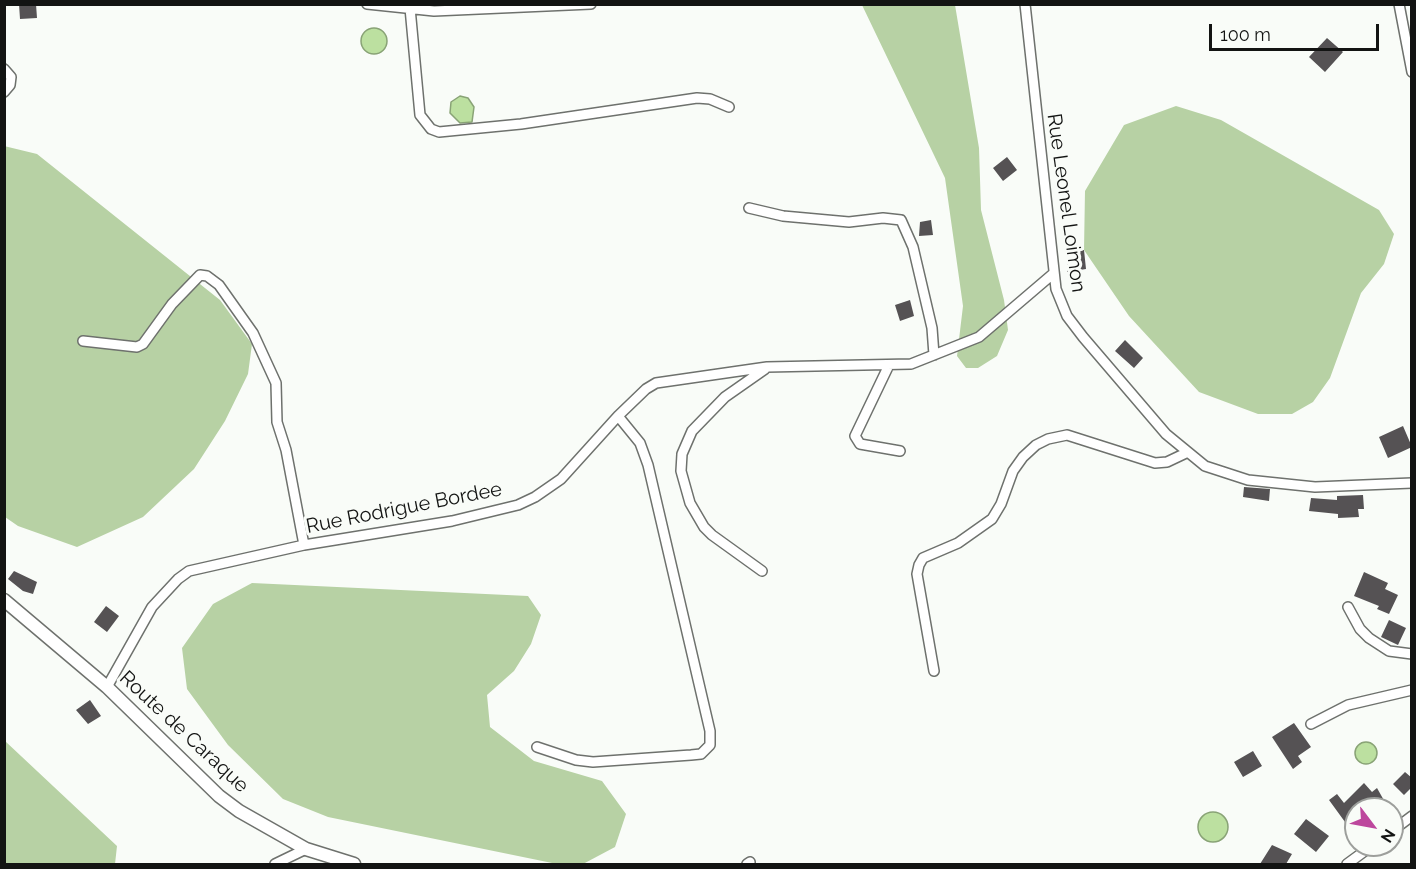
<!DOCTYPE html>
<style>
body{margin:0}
#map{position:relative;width:1416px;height:869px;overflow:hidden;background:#f9fcf8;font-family:Raleway,sans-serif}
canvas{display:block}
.frame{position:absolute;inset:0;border:6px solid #131413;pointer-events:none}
.north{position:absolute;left:1344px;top:797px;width:60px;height:60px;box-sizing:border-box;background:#f9fcf8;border:2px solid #9d9f9c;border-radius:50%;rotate:122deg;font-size:16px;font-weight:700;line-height:24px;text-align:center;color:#131413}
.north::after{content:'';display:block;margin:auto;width:21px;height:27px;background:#bd479d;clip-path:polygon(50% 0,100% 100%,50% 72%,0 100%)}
.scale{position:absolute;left:1209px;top:24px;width:170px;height:27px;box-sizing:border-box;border:3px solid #131413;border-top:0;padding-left:8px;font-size:18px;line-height:21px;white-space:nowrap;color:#131413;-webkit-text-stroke:4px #f9fcf8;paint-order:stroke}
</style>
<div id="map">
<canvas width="1416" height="869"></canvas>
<div class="frame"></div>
<div class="north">N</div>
<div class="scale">100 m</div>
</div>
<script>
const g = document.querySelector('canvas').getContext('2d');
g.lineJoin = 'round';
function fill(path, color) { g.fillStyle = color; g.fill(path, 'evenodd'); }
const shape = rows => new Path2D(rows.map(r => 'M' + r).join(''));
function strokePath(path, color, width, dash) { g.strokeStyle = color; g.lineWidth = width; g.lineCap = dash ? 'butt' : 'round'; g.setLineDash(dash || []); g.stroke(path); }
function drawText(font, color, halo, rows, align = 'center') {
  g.font = font + ' Raleway,sans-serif'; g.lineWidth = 6; g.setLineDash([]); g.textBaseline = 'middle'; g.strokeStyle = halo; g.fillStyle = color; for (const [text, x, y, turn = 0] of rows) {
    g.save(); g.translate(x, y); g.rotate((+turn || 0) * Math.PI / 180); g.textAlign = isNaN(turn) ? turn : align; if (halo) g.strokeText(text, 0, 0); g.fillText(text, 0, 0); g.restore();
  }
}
const green = shape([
 [862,5,955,5,979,148,981,210,1004,300,1008,330,997,356,978,368,966,368,957,356,963,306,945,178],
 [1176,106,1221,120,1379,210,1394,234,1384,264,1361,293,1330,378,1313,402,1292,414,1258,414,1199,392,1129,316,1084,250,1085,191,1124,125],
 [4,146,37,154,220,300,252,344,248,374,225,421,194,469,143,517,77,547,18,526,5,517],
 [252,583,528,596,541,615,531,644,514,671,487,695,490,727,534,761,602,781,626,814,615,847,583,864,557,864,328,817,283,799,228,745,187,689,182,648,213,604],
 [5,741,117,846,115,864,5,864]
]);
const water = shape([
 '361 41a13 13 0 1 1 26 0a13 13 0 1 1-26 0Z',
 [460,96,468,98,474,107,472,122,460,123,450,113,451,102,460,96],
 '1355 753a11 11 0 1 1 22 0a11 11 0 1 1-22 0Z',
 '1198 827a15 15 0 1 1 30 0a15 15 0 1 1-30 0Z'
]);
const building = shape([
 [19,4,36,4,37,18,20,19],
 [1327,38,1343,52,1325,72,1309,57],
 [1007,157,1017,170,1003,181,993,168],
 [931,220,933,235,919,236,920,222],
 [1076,250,1084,250,1086,269,1067,272,1067,251],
 [910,300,914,316,900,321,895,305],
 [1125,340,1143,358,1134,368,1115,351],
 [1403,426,1412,447,1388,458,1379,437],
 [1244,487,1270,489,1269,501,1243,497],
 [1363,495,1364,509,1358,509,1359,517,1338,518,1338,514,1309,511,1311,498,1337,500,1337,496],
 [14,571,37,582,33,594,23,591,8,579],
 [1364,572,1388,583,1385,589,1398,595,1389,614,1377,609,1379,606,1354,596],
 [106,606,119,616,107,632,94,622],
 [1389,620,1406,628,1398,645,1381,637],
 [90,700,101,716,88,724,76,710],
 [1294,723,1311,747,1298,756,1302,762,1293,769,1272,737],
 [1253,751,1262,766,1243,777,1234,762],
 [1405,772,1412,778,1412,787,1404,795,1393,784],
 [1364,783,1372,792,1377,788,1386,804,1379,809,1356,809,1356,814,1345,822,1329,800,1337,794,1344,803],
 [1306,819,1329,836,1316,852,1294,834],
 [1272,845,1292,854,1286,864,1260,864]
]);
const street = shape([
 [367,4,434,11,591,4],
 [1025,4,1056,289,1067,316,1083,337,1166,434,1205,466,1248,480,1315,487,1412,483],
 [1399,4,1412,72],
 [410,8,420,115,431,129,439,132,521,124,697,98,710,99,729,107],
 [4,69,11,77,10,85,4,92],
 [749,208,783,216,849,222,883,218,901,220,913,247,932,328,934,355],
 [83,341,137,347,143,344,172,304,200,275,207,276,219,285,253,333,276,383,277,422,286,450,304,545],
 [889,365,855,436,860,444,900,451],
 [762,571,712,535,704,527,690,503,681,471,682,454,692,431,725,397,765,369],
 [1348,607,1360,629,1369,638,1389,651,1412,654],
 [934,671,917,574,919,565,923,558,958,543,992,519,1001,504,1013,471,1023,457,1036,445,1048,439,1067,435,1155,463,1167,462,1186,453],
 [107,687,152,607,178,579,189,571,304,545,452,521,518,505,535,497,561,479,618,416,646,389,656,383,767,367,911,364,979,337,1054,273],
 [1311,724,1348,705,1412,690],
 [537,747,576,760,593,762,691,755,701,754,710,745,710,731,648,465,640,443,618,416],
 [1392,831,1412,816],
 [275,864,306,849],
 [747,864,750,862],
 [1347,864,1373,845]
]);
const secondary = shape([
 [4,600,107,687,219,796,239,811,306,849,354,864]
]);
const streetNames = [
 ["Rue Leonel Loimon",1066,203,82],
 ["Rue Rodrigue Bordee",404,508,-11],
 ["Route de Caraque",184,732,43]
];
fill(green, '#b7d1a4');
fill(water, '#bce0a0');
strokePath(water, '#89a376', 1.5);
fill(building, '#555254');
strokePath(street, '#6e716d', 12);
strokePath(secondary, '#6e716d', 15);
strokePath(street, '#fff', 9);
strokePath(secondary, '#fff', 12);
drawText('20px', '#131413', '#f9fcf8', streetNames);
</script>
